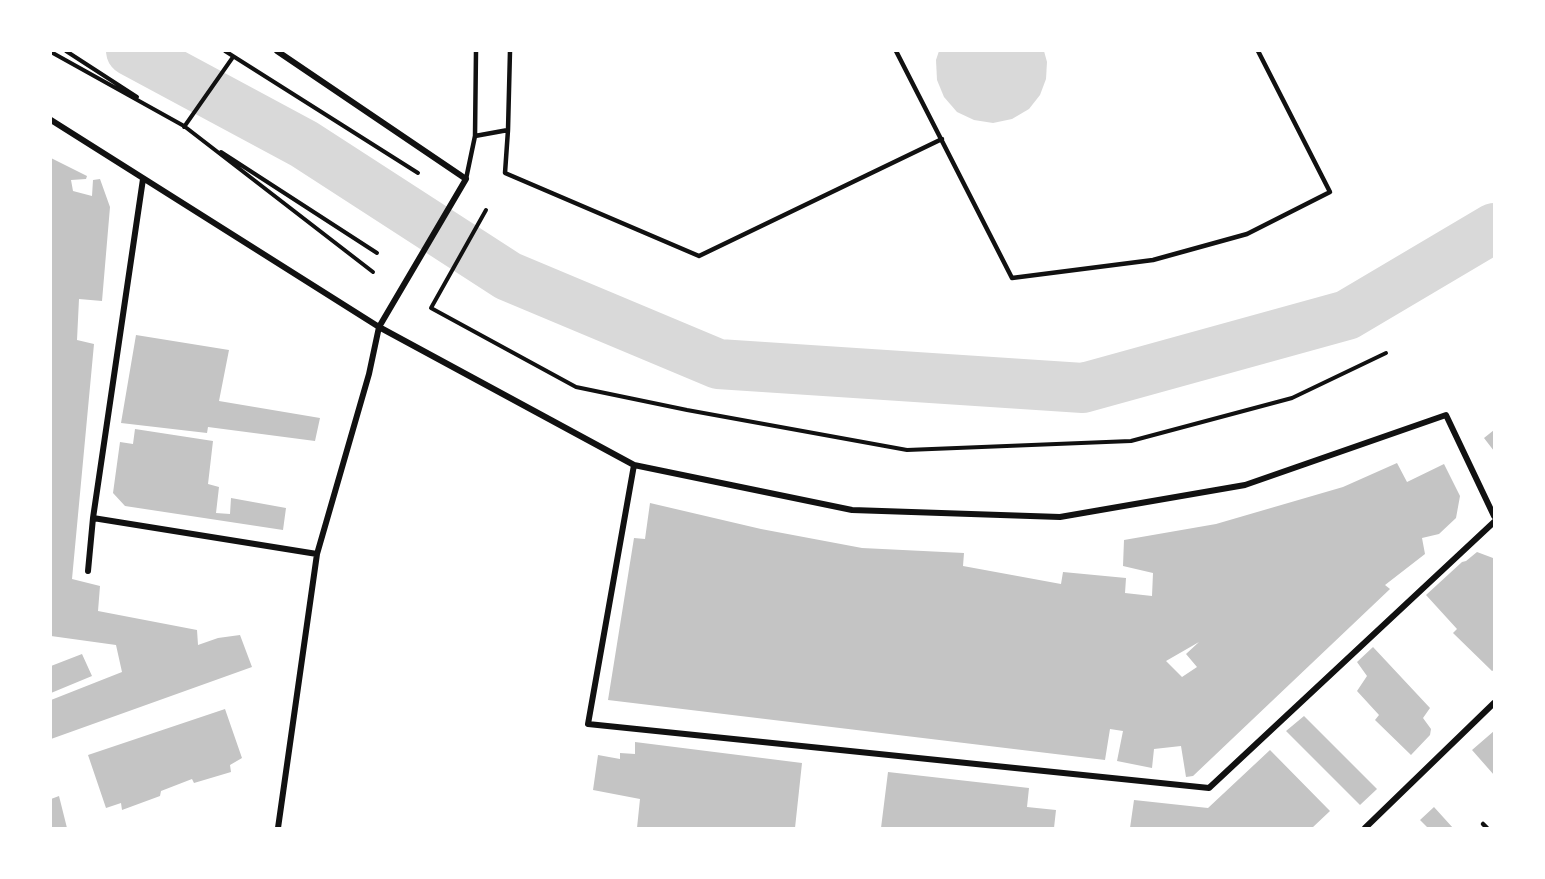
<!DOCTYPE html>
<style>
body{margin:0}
#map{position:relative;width:1545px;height:879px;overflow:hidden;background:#fff;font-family:Figtree,sans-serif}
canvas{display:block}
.frame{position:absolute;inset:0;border:52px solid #fff;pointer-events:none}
</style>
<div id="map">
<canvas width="1545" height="879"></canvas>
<div class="frame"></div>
</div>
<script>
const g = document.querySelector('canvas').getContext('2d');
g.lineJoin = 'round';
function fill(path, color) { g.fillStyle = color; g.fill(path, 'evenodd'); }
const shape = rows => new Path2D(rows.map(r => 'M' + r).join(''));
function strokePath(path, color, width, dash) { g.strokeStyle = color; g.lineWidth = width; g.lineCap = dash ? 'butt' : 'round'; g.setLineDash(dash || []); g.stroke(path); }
const water = shape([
 [939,51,1044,51,1047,62,1046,79,1040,95,1029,109,1012,119,993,123,974,120,957,112,944,97,937,80,936,60]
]);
const river = shape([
 [131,51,304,144,508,276,718,364,1083,388,1347,315,1494,228]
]);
const building = shape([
 [51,158,87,176,86,179,71,180,73,191,92,196,93,180,100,179,110,207,102,301,79,299,77,340,94,344,72,579,100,586,98,611,197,630,198,645,218,638,240,635,252,667,51,739,51,700,122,672,116,645,51,636],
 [136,335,229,350,219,401,320,418,315,441,208,427,207,433,121,423],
 [135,429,213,441,208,484,219,487,216,513,230,514,231,498,286,508,283,530,125,506,113,493,120,442,133,444],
 [1494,430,1494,451,1484,438],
 [1397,463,1407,482,1444,464,1460,496,1456,518,1439,534,1422,538,1425,554,1385,585,1390,589,1193,776,1186,777,1181,746,1154,749,1152,768,1117,761,1123,731,1110,729,1105,760,608,700,634,538,645,539,650,503,761,529,862,548,964,553,963,566,1061,584,1063,572,1126,578,1125,593,1152,596,1153,573,1123,566,1124,540,1216,524,1343,487],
 [1199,642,1186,654,1197,667,1182,677,1166,661],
 [1477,552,1493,558,1494,561,1494,670,1492,671,1453,633,1457,629,1426,595,1462,562,1466,561],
 [1373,647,1430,708,1423,718,1431,729,1430,735,1411,755,1375,720,1379,715,1357,691,1367,676,1357,662],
 [82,654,92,676,51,693,51,666],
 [225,709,242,758,230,765,231,772,194,783,192,779,161,791,160,796,122,810,121,803,106,808,88,755],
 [1304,716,1377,789,1360,805,1286,731],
 [1494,731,1494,775,1472,750],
 [635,742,802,763,795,828,637,828,640,799,593,790,598,755,620,759,620,753,635,754],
 [1270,750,1330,811,1312,828,1130,828,1134,800,1208,808],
 [888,772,1029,788,1027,807,1056,810,1054,828,881,828],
 [59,796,67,828,51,828,51,799],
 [1434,807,1453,828,1428,828,1420,820]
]);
const path = shape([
 [66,51,137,97],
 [225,51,418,173],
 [51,52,184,126,373,272],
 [184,127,233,57],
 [221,152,377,253],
 [486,210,431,308,576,387,687,410,907,450,1131,441,1292,398,1386,353]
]);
const service = shape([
 [896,51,1012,278,1153,260,1247,234,1330,192,1258,51],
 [508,130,505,173,699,256,942,139],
 [475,136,508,130,510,51],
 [466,179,475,136,476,51],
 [1483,824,1487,828]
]);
const minor = shape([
 [277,51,466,179,379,327,369,374,317,554,278,828],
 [51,120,379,327,634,465,852,510,1060,517,1245,485,1446,415,1494,516],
 [634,465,588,724,1209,788,1494,522],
 [93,518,317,554],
 [88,571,93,518,143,179],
 [1365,828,1494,703]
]);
fill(water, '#d9d9d9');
strokePath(river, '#d9d9d9', 50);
fill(building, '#c4c4c4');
strokePath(path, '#111', 4);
strokePath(service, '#111', 4.5);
strokePath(minor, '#111', 6);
</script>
